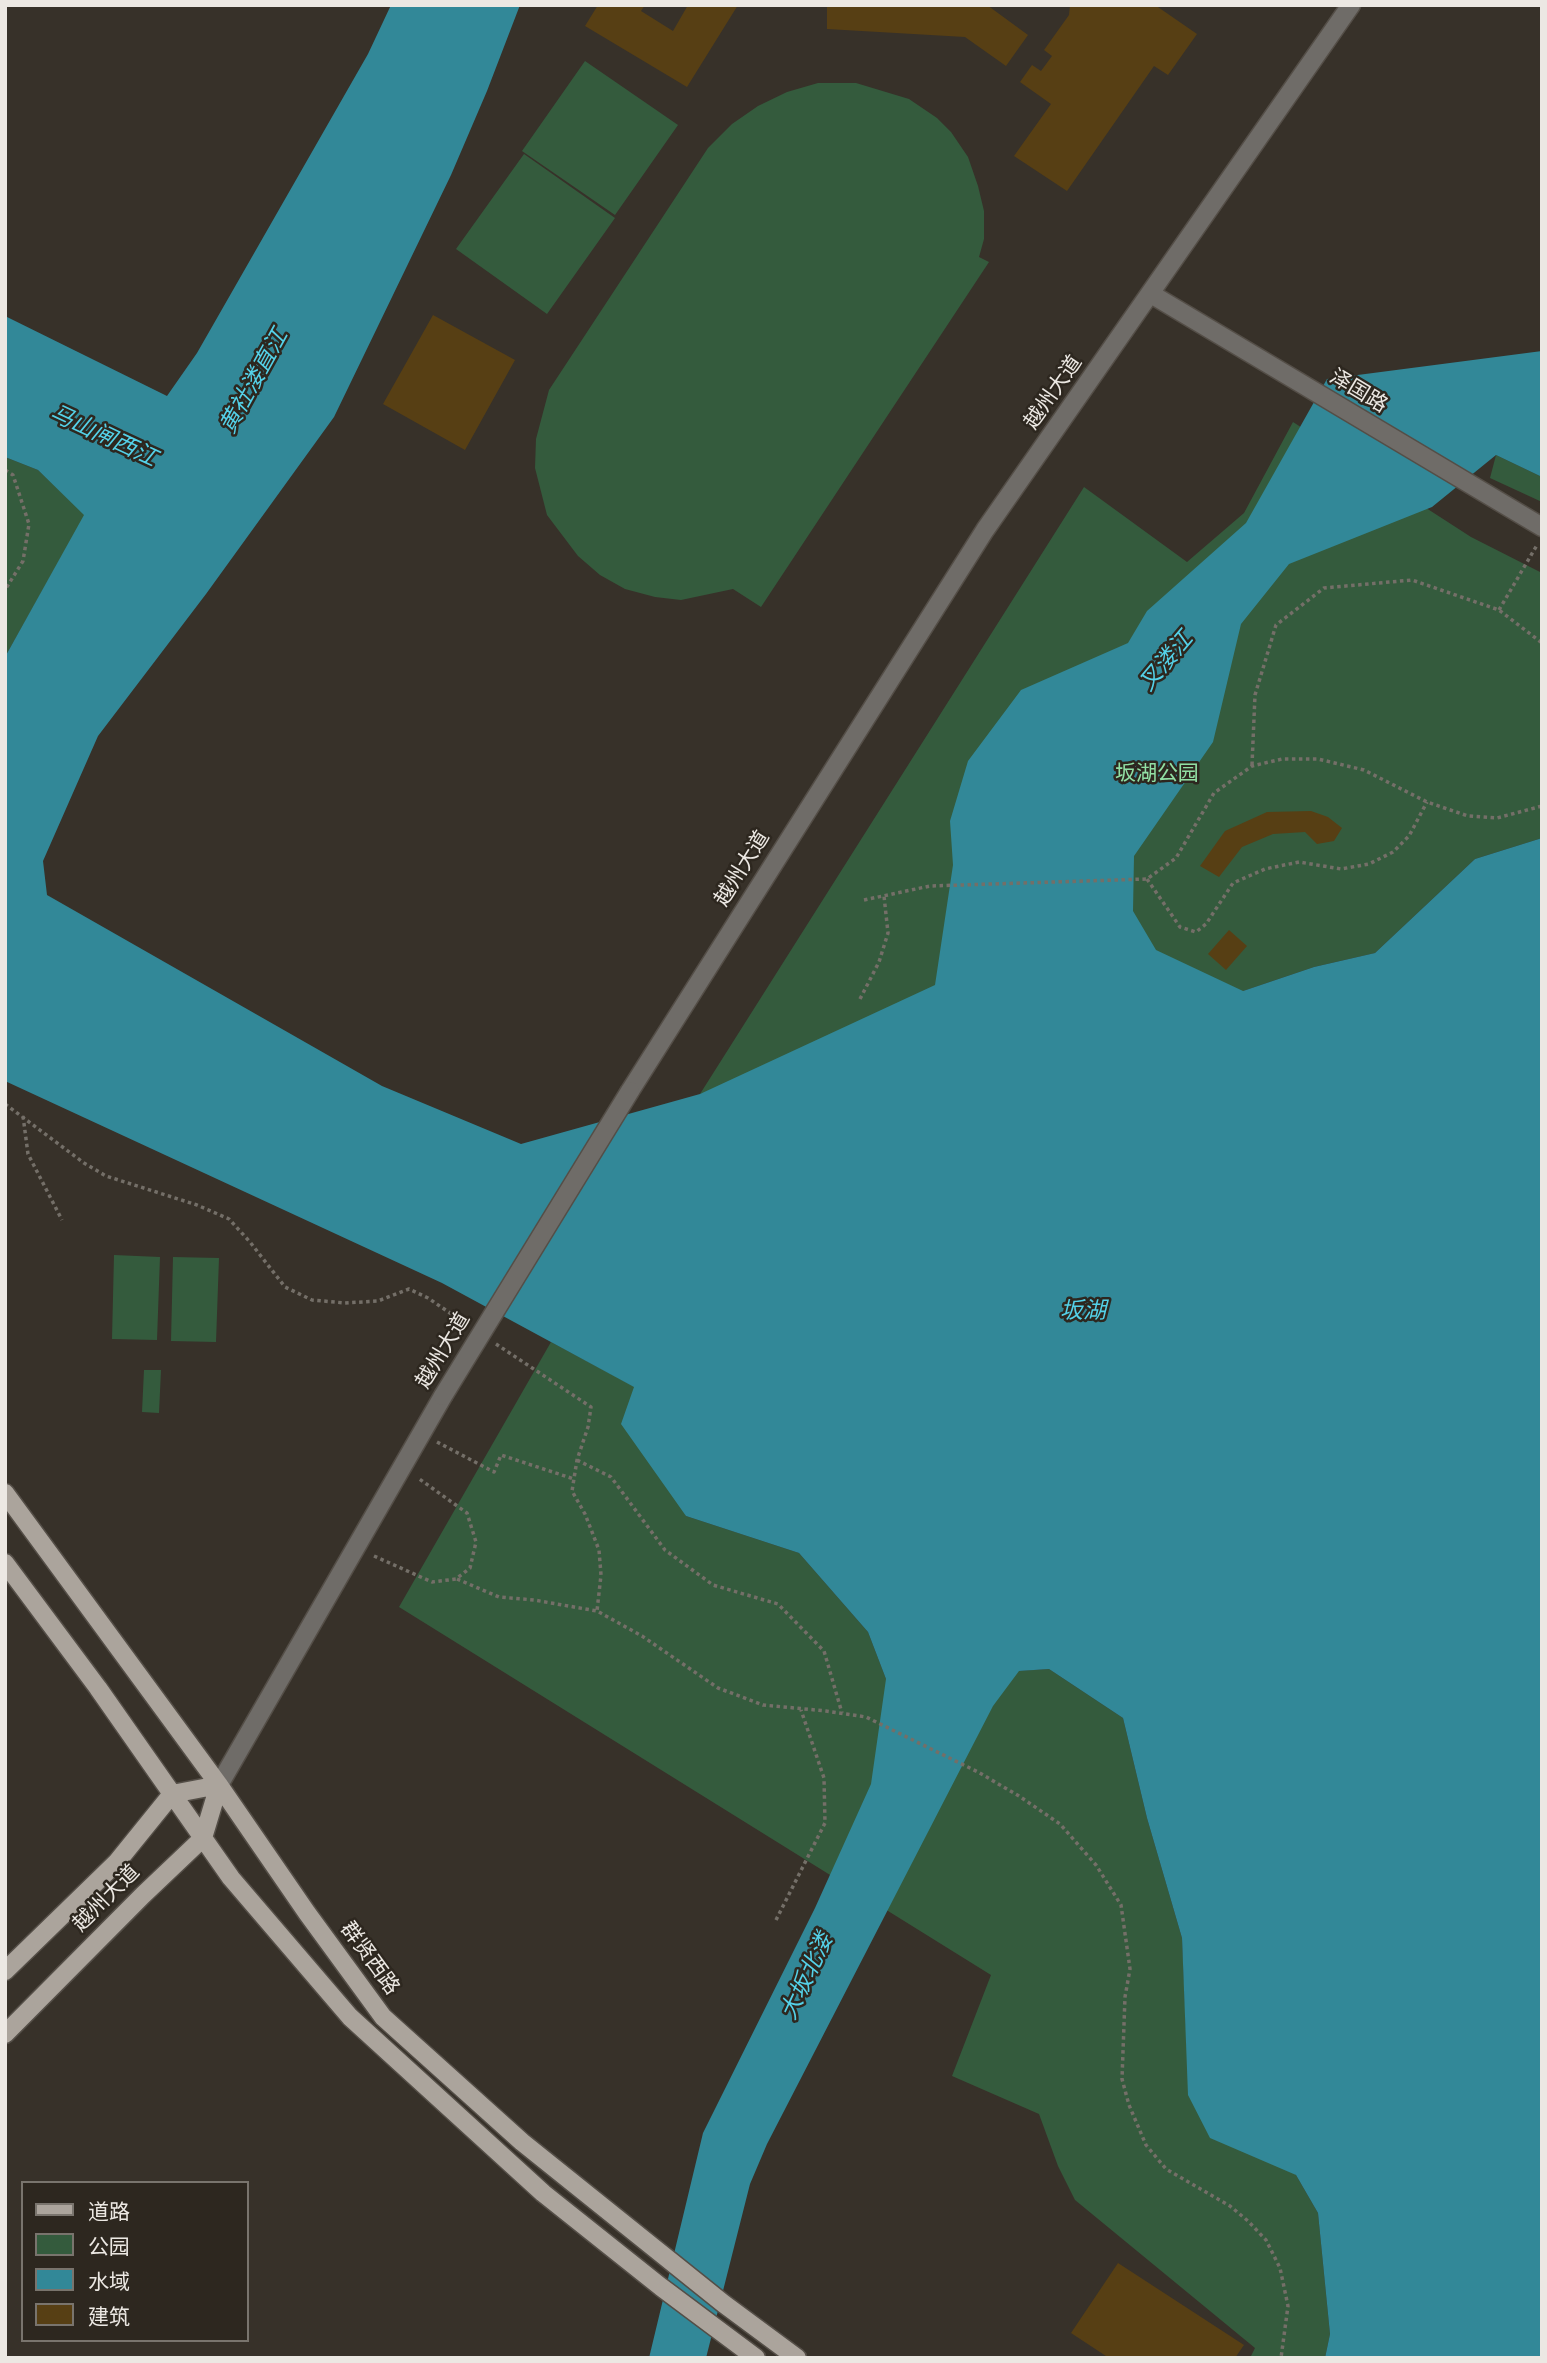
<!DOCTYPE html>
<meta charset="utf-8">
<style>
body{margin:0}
#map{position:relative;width:1547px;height:2363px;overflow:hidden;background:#373129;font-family:Roboto,"Noto Sans SC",sans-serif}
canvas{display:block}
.frame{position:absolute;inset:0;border:7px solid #ece8e3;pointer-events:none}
.legend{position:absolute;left:21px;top:2181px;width:228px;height:161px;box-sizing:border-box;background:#2d271f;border:2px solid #79746d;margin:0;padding:9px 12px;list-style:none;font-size:21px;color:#ece8e3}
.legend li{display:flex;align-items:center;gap:14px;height:35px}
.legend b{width:35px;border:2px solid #79746d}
</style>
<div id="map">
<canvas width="1547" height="2363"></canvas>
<div class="frame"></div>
<ul class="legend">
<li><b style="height:9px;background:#aba49c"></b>道路</li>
<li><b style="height:19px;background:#345b3d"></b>公园</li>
<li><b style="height:19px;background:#328898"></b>水域</li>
<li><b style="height:19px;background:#573f14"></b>建筑</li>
</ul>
</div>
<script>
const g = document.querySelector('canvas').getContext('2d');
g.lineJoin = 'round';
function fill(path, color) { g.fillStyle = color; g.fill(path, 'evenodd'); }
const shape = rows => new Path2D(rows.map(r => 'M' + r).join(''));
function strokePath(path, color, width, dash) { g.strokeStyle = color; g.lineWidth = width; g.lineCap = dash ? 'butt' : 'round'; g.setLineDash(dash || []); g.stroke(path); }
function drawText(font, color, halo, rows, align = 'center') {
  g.font = font + ' Roboto,"Noto Sans SC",sans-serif'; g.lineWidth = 5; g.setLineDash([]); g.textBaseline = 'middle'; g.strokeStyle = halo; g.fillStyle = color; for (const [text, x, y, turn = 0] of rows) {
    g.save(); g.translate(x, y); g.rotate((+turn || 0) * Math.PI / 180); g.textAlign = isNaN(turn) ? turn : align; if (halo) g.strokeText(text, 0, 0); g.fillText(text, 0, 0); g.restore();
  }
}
const green = shape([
 [585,61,678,125,615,215,522,151],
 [818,83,856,83,909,99,937,118,951,132,968,157,978,186,984,211,984,239,979,257,989,262,761,607,733,589,681,600,655,597,625,589,600,575,578,556,547,515,535,468,536,439,549,390,708,148,732,124,758,106,787,92],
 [524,154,615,218,547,314,456,249],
 [1293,422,1471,537,1542,573,1542,838,1475,859,1375,953,1314,967,1243,991,700,1094,1084,487,1187,562,1244,513],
 [1496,455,1542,477,1542,502,1490,478],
 [5,457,38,470,85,515,5,657],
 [114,1255,160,1257,157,1340,112,1339],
 [173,1257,219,1258,216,1342,171,1341],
 [551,1342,635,1387,686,1516,799,1553,868,1632,886,1679,1049,1669,1123,1718,1147,1818,1182,1938,1189,2095,1296,2175,1318,2213,1330,2334,1325,2358,1250,2358,1255,2348,1075,2200,1058,2166,1039,2114,952,2076,991,1975,399,1607],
 [144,1370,161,1370,159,1413,142,1412]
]);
const water = shape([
 [391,5,520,5,487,91,451,175,334,417,206,594,98,736,43,861,47,895,382,1086,521,1144,700,1094,935,985,953,865,950,821,968,761,1021,690,1128,643,1147,611,1246,523,1327,379,1542,351,1542,477,1496,455,1432,507,1289,564,1241,624,1213,742,1134,856,1133,911,1156,950,1243,991,1314,967,1375,953,1475,859,1542,838,1542,2358,1325,2358,1330,2334,1318,2213,1296,2175,1210,2138,1188,2095,1182,1938,1147,1818,1123,1718,1049,1669,1019,1671,993,1706,767,2144,750,2184,706,2358,649,2358,703,2133,815,1908,871,1784,886,1679,868,1632,799,1553,686,1516,621,1424,634,1387,442,1283,5,1081,5,657,84,515,38,470,5,457,5,316,167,396,197,353,368,54]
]);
const building = shape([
 [598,5,645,5,641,11,673,31,688,5,738,5,687,87,585,26],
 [827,5,987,5,1028,35,1006,66,965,37,827,29],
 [1070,5,1155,5,1197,34,1168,75,1154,66,1067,191,1014,156,1051,104,1020,82,1032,65,1041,71,1052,56,1044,50,1069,15],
 [433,315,515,360,465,450,383,404],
 [1311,811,1328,817,1342,828,1334,841,1317,844,1305,832,1273,834,1242,847,1219,877,1200,866,1225,831,1267,812],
 [1229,930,1247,946,1226,970,1208,954],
 [1118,2263,1244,2345,1235,2358,1109,2358,1071,2333]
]);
const path = shape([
 [5,470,13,475,29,524,23,561,5,590],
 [1499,610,1537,545],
 [1252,765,1255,695,1276,625,1324,588,1412,580,1499,610,1542,643],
 [1147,879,1180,927,1196,932,1206,924,1233,883,1265,869,1299,862,1341,869,1369,864,1393,852,1409,836,1427,802],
 [864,900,930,886,1147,879,1176,858,1214,793,1252,766,1282,759,1318,759,1364,770,1427,802,1468,816,1497,818,1542,806],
 [860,999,879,962,888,933,884,896],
 [5,1104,84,1163,106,1176,197,1205,229,1219,250,1242,285,1287,312,1300,345,1303,378,1301,409,1289,428,1298,466,1324],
 [23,1116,28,1154,62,1220],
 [496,1344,591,1407,588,1427,577,1460,572,1491,585,1514,599,1550,601,1575,597,1611,642,1636,718,1688,763,1705,826,1711,866,1717,978,1772,1019,1796,1060,1824,1096,1865,1121,1905,1130,1969,1125,1997,1122,2079,1129,2105,1146,2145,1166,2169,1230,2206,1248,2221,1266,2240,1280,2268,1288,2306,1281,2358],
 [437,1442,494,1472,501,1455,574,1479],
 [577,1460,611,1477,665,1550,713,1585,778,1604,824,1651,842,1713],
 [374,1556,432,1582,456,1579,470,1568,476,1542,467,1513,418,1478],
 [457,1579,499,1597,534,1600,597,1611],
 [776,1920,825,1823,824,1778,801,1710]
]);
const minor = shape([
 [1151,294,1542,527],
 [630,1091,985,530,1351,5],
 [219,1785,443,1396]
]);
const major = shape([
 [5,1493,219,1785,307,1913,383,2017,522,2142,724,2304,797,2358],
 [5,1563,98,1688,231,1878,350,2017,543,2193,661,2287,756,2358],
 [5,1971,117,1862,172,1794,219,1785],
 [5,2034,143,1895,203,1838,219,1785]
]);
const minorBridge = shape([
 [443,1396,630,1091]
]);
const streetNames = [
 ["泽国路",1358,392,31],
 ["越州大道",1054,393,-55],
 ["越州大道",743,869,-58],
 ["越州大道",444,1351,-59],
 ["越州大道",107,1899,-45],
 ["群贤西路",369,1959,54]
];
const parkNames = [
 ["坂湖公园",1157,775]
];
const waterNames = [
 ["黄社溇直江",255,382,-61],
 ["马山闸西江",103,437,25],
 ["叉溇江",1167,662,-50],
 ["坂湖",1083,1312],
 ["大坂北溇",808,1977,-65]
];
fill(green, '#345b3d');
fill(water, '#328898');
fill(building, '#573f14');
strokePath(minor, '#544e47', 21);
strokePath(major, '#544e47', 21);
strokePath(path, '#746f68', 3.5, [3.5, 3.5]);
strokePath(minor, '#6f6c68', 18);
strokePath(major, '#aba49c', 18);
strokePath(minorBridge, '#544e47', 21, []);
strokePath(minorBridge, '#6f6c68', 18);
drawText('21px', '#ece8e3', '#2d271f', streetNames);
drawText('21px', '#92e0a4', '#2d271f', parkNames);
drawText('italic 23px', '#54d1e8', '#2d271f', waterNames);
</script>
